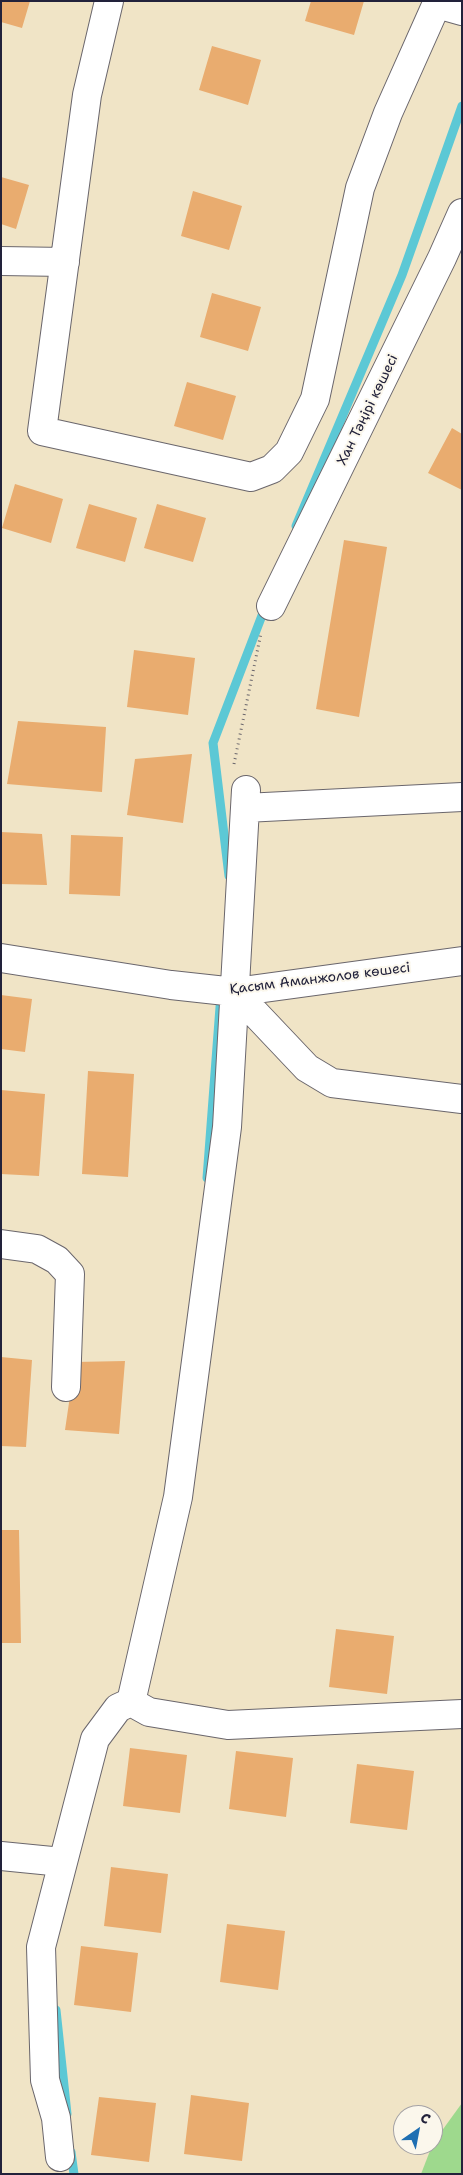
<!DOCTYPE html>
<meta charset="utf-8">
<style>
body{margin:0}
#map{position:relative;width:463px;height:2175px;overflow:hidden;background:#f0e4c6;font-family:"Shantell Sans",sans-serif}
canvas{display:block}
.frame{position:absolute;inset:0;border:2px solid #22223b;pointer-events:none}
.north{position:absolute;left:393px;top:2105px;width:50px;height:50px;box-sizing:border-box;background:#fbf7ec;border:1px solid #a4a2a5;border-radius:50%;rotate:33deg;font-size:14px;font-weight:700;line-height:20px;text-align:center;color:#22223b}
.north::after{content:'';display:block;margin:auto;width:18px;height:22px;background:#1f6fb2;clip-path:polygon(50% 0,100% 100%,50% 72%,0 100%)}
</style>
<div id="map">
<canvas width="463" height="2175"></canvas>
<div class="frame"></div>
<div class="north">С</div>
</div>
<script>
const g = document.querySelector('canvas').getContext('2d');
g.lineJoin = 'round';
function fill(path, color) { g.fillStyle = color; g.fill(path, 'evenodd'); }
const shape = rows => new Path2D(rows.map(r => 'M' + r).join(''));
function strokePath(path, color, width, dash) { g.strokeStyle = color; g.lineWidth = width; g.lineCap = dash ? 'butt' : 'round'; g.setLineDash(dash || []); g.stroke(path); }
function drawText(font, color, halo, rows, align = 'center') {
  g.font = font + ' "Shantell Sans",sans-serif'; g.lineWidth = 4; g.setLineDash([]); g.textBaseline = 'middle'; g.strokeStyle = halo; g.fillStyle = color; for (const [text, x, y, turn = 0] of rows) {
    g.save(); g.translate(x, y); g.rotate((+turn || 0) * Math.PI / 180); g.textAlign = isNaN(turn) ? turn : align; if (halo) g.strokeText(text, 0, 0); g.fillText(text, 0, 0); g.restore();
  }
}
const green = shape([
 [462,2103,462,2174,421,2174,433,2143]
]);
const stream = shape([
 [296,526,402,275,462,106],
 [229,876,213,743,266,605],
 [207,1178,221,994],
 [56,2010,67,2114],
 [71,2152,74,2174]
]);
const building = shape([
 [1,1,30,1,22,28,1,22],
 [311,1,364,1,354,35,305,21],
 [212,46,261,60,248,105,199,90],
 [1,177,29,185,16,229,1,224],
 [193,191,242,206,229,250,181,236],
 [212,293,261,307,248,351,200,337],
 [187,382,236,396,223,440,174,426],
 [452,428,462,434,462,490,428,473],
 [15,484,63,499,51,543,2,528],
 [89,504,137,518,125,562,76,548],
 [157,504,206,518,193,562,144,548],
 [344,540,387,547,359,717,316,709],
 [134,650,195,658,188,715,127,707],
 [18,721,106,727,102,792,7,784],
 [192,754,183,823,127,815,135,759],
 [1,832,42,834,47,885,1,884],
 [71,835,123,837,120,896,69,894],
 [1,995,32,999,25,1052,1,1049],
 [88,1071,134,1074,128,1177,82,1174],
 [1,1090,45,1094,39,1176,1,1174],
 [1,1357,32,1360,26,1447,1,1446],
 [125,1361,119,1434,65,1430,75,1362],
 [1,1530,19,1530,21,1643,1,1643],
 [336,1629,394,1636,387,1694,329,1687],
 [130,1748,187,1755,180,1813,123,1806],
 [236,1751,293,1758,286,1817,229,1809],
 [357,1764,414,1771,407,1830,350,1823],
 [111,1867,168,1874,161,1933,104,1926],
 [227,1924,285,1931,278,1990,220,1982],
 [81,1946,138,1953,131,2012,74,2005],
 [191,2095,249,2103,242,2161,184,2154],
 [99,2097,156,2103,149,2162,91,2155]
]);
const path = shape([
 [234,764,261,633]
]);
const minor = shape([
 [109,1,87,95,42,431,251,477,272,469,289,452,315,399,360,188,388,113,438,1],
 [437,4,462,11],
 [1,261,65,262],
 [271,606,442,258,462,213],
 [245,808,462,797],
 [1,958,171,985,235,992,462,961],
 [235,992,307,1068,332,1083,462,1099],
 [1,1244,37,1249,57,1260,70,1274,66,1387],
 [131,1702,178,1497,227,1127,246,790],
 [131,1702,149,1712,228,1725,462,1714],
 [1,1856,62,1862],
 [60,2157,56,2118,45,2080,41,1947,95,1739,118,1708,131,1702]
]);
const streetNames = [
 ["Хан Тәңірі көшесі",368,410,-64],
 ["Қасым Аманжолов көшесі",320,979,-7]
];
fill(green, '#9ed98d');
strokePath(stream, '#5cc8d5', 9);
fill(building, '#e9ac6f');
strokePath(minor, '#6a666c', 30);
strokePath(path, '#6a666c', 3, [1, 4]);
strokePath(minor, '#fff', 28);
drawText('14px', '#22223b', '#fbf7ec', streetNames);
</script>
